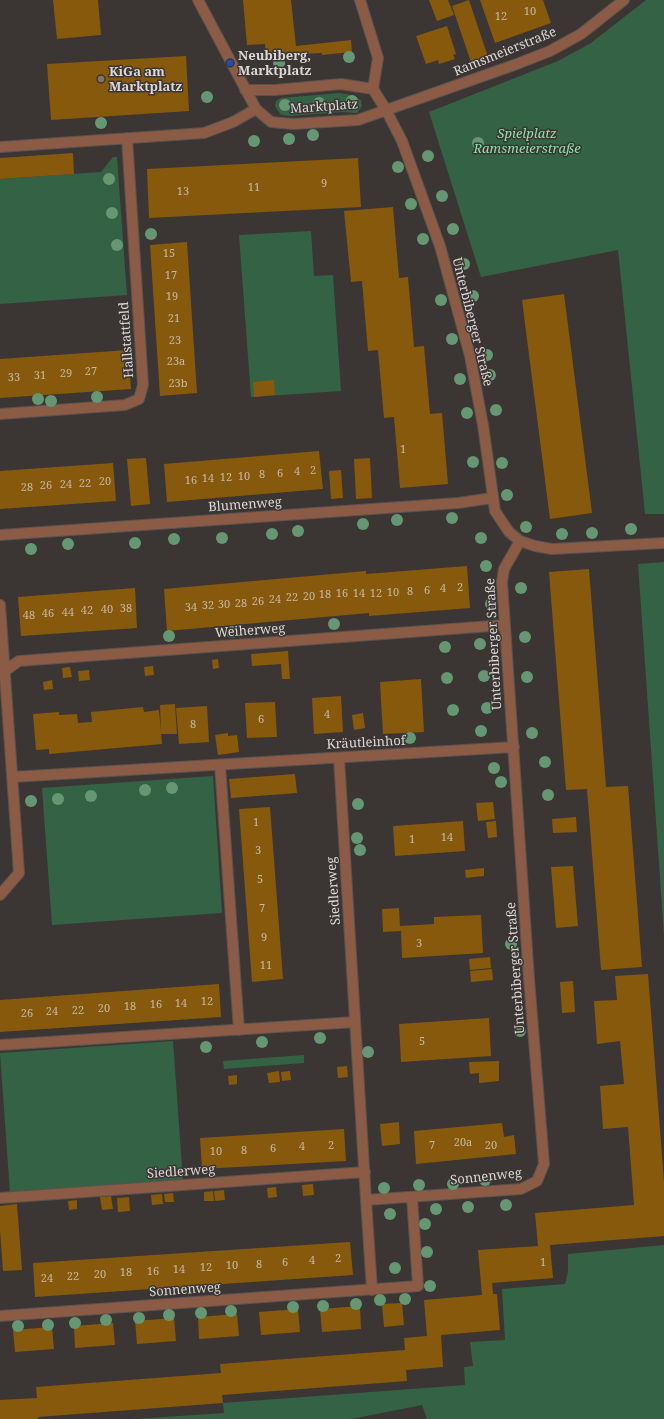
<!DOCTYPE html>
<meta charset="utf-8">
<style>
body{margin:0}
canvas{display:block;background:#3b3533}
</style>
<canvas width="664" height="1419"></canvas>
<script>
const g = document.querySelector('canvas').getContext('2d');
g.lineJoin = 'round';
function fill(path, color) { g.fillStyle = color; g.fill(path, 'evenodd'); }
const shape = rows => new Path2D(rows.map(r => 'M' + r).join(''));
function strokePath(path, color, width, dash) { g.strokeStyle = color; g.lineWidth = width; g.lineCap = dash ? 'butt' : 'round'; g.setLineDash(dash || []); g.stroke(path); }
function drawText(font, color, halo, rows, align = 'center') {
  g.font = font + ' "Noto Serif",serif'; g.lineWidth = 3; g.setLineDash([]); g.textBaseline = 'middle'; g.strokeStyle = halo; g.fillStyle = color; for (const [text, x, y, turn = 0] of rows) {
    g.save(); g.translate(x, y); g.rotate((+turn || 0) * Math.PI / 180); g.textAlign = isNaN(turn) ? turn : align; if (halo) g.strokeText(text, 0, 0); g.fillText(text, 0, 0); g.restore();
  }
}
const green = shape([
 [646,0,664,0,664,514,645,514,618,250,481,277,429,112,558,61,591,43],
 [340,93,351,95,361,100,362,106,357,113,341,112,290,116,281,115,275,106,276,101,281,98],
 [113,157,117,157,127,295,0,304,0,179,101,172],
 [311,231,314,276,333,275,341,391,251,397,239,235],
 [664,562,664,935,638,564],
 [213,776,222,913,52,925,42,788],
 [173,1041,183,1181,10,1193,0,1053],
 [304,1055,304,1063,224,1069,223,1061],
 [664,1245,664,1419,427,1419,422,1405,351,1419,134,1419,224,1413,223,1403,465,1385,464,1367,473,1366,470,1342,505,1340,502,1289,565,1284,568,1272,568,1254]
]);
const building = shape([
 [53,0,98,0,101,35,57,39],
 [243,0,291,0,296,46,351,40,352,52,322,55,322,53,301,54,301,57,266,60,265,44,247,45],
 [429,0,448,0,454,15,437,21],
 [469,0,489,60,472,65,452,6],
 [480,0,543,0,551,23,495,43],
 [447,26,456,54,453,55,455,59,439,64,438,60,426,64,416,36],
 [186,56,189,111,51,120,47,64],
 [73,153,74,174,0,179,0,158],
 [358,158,361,207,149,218,147,169],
 [393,207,399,278,408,277,414,347,424,346,430,414,442,413,448,484,400,488,394,417,384,418,378,350,368,351,362,281,351,282,344,211],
 [187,242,197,393,160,396,150,245],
 [564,294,592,513,550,519,522,300],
 [128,350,131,389,0,398,0,359],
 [274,380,275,395,254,397,253,382],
 [319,451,323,489,167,502,164,464],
 [146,458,150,504,131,506,127,459],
 [370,458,372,498,356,499,354,459],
 [113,463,116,501,0,509,0,471],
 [341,470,343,498,331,499,329,471],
 [467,566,470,608,369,616,369,613,167,631,164,589,366,571,366,574],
 [589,569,606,787,628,786,642,967,601,970,587,789,566,790,549,572],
 [135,588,137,628,21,636,18,597],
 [288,651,290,679,282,679,281,664,252,666,251,654],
 [218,659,219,668,213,669,212,660],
 [153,666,154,675,145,676,144,667],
 [70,667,72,677,63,678,62,668],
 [89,670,90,680,79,681,78,671],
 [421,679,424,732,383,734,380,682],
 [52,680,53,689,44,690,43,682],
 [341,696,343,732,314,734,312,698],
 [275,702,277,737,247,738,245,703],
 [175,704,177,734,161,734,160,705],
 [207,706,209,742,179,744,176,708],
 [143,707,144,712,159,710,162,744,49,754,49,749,36,750,33,714,59,712,59,715,77,714,78,723,92,722,91,712],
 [363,713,365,728,354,730,352,715],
 [228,733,228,736,237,735,239,752,218,755,215,735],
 [295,774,297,793,231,798,229,779],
 [493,802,495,819,478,821,476,803],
 [270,807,283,979,252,982,239,809],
 [576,817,577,832,553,833,552,819],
 [463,821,465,851,395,856,393,826],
 [496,821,497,837,488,838,486,822],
 [573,866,578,926,556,928,551,867],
 [484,868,484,876,466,878,465,870],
 [399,908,400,926,434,924,434,917,481,915,483,953,402,958,401,931,383,932,382,909],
 [490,957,491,968,470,970,469,959],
 [492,969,493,980,471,982,470,971],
 [648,974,664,1182,664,1236,550,1245,553,1278,492,1283,493,1294,497,1294,500,1330,441,1335,443,1367,406,1370,407,1381,222,1395,223,1403,38,1417,38,1419,0,1419,0,1400,37,1398,36,1387,221,1373,220,1364,405,1350,404,1338,427,1336,424,1300,482,1295,478,1250,538,1246,535,1213,634,1205,628,1127,603,1129,600,1086,624,1084,620,1041,597,1044,594,1001,617,1000,615,976],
 [573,981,575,1012,562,1013,560,982],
 [219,984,221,1017,0,1032,0,1000],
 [489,1018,491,1056,401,1062,399,1024],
 [499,1061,499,1081,479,1083,479,1073,470,1074,469,1062],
 [347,1066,348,1077,338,1078,337,1067],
 [279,1071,280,1082,269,1083,267,1073],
 [290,1071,291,1080,282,1081,281,1072],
 [237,1075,237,1084,229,1085,228,1076],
 [399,1122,400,1144,382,1146,380,1124],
 [502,1123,504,1137,514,1135,516,1154,416,1164,414,1131],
 [344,1129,346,1161,202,1169,200,1138],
 [313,1184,314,1195,303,1196,302,1185],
 [276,1187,277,1197,268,1198,267,1188],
 [224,1190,225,1200,215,1201,214,1191],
 [213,1191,214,1201,204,1201,204,1192],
 [173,1193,174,1202,165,1202,164,1194],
 [162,1194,163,1204,152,1205,151,1195],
 [111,1196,113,1209,102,1210,100,1197],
 [129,1197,130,1211,118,1212,117,1198],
 [77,1200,77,1209,69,1210,68,1201],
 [17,1204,22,1270,3,1271,0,1230,0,1206],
 [350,1242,353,1275,35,1297,33,1263],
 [402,1303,404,1325,384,1327,382,1304],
 [360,1306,361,1329,322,1332,320,1309],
 [298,1309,300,1332,261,1335,259,1312],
 [237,1314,239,1336,199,1339,198,1317],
 [174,1318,176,1341,137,1344,135,1321],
 [113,1323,115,1345,75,1348,74,1326],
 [52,1327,54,1349,15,1352,13,1330]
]);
const street = shape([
 [198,0,256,109,271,122,293,124,358,120,517,64,550,51,581,34,624,0],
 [360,0,378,58,373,89],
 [245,90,275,90,341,84,373,89,386,110,402,141,440,246,470,356,483,425,495,511,509,532,520,541,535,546,552,549,664,543],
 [0,147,204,133,233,122,256,109],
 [0,414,125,405,139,399,143,385,127,138],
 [0,535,458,503,492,498],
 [0,605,19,873,0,895],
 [0,674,19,661,505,625],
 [339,758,366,1200],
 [220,765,239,1030],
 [12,777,514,747],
 [0,1045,355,1022],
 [0,1198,365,1172],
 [372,1290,366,1200,521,1189,537,1181,544,1164,529,979,502,582,504,569,520,541],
 [0,1316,418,1286,412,1197]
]);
const trees = [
 [349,57],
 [279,63],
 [207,97],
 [352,101],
 [319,103],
 [285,105],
 [101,123],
 [313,135],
 [289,139],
 [254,141],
 [478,143],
 [428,156],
 [398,167],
 [109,179],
 [442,196],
 [411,204],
 [112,213],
 [453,229],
 [151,234],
 [423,239],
 [117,245],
 [464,264],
 [473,296],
 [441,300],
 [452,339],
 [487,355],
 [490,375],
 [460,379],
 [97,397],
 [38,399],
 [51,401],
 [496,410],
 [467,413],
 [473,462],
 [502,463],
 [507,495],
 [452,518],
 [397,520],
 [363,524],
 [526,527],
 [631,529],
 [298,531],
 [592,533],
 [272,534],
 [562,534],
 [222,538],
 [481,538],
 [174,539],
 [135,543],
 [68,544],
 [31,549],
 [486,566],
 [521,588],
 [491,604],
 [334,624],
 [232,632],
 [169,636],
 [525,637],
 [480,644],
 [445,647],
 [484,676],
 [527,677],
 [447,678],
 [487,708],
 [453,710],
 [481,731],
 [532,733],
 [410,738],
 [545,762],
 [494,768],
 [501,782],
 [172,788],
 [145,790],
 [548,795],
 [91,796],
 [58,799],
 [31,801],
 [358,804],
 [357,838],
 [360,850],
 [511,944],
 [520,1031],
 [320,1038],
 [262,1042],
 [206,1047],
 [368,1052],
 [485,1180],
 [453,1184],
 [419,1185],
 [384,1188],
 [506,1205],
 [468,1207],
 [436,1209],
 [390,1214],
 [425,1224],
 [427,1252],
 [395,1268],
 [430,1286],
 [405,1299],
 [380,1300],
 [356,1304],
 [323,1306],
 [293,1307],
 [231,1311],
 [201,1313],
 [169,1315],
 [139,1318],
 [106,1320],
 [75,1323],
 [48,1325],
 [18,1326]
];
const markers = [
 [230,63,4,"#1a4fb4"],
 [101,79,4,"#8d6e63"]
];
const numberNames = [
 ["10",530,12],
 ["12",501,17],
 ["9",324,184],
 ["11",254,188],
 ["13",183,192],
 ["15",169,254],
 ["17",171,276],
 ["19",172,297],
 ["21",174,319],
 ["23",175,341],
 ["23a",176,362],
 ["27",91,372],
 ["29",66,374],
 ["31",40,376],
 ["33",14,378],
 ["23b",178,384],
 ["1",403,450],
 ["2",313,471],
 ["4",297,472],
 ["6",280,474],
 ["8",262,475],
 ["10",244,477],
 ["12",226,478],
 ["14",208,479],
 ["16",191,481],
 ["20",105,482],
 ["22",85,484],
 ["24",66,485],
 ["26",46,486],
 ["28",27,488],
 ["2",460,588],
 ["4",443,589],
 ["6",427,591],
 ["8",410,592],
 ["10",393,593],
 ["16",342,594],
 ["14",359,594],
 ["12",376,594],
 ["18",325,595],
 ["20",309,597],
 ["22",292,598],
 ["24",275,600],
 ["26",258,602],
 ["28",241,604],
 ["30",224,605],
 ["32",208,606],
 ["34",191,608],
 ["38",126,609],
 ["40",107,610],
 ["42",87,611],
 ["44",68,613],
 ["46",48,614],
 ["48",29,616],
 ["4",327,715],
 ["6",261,720],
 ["8",193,725],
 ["1",256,823],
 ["14",447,838],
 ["1",412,840],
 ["3",258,851],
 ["5",260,880],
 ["7",262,909],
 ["9",264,938],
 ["3",419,944],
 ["11",266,966],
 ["12",207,1002],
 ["14",181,1004],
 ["16",156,1005],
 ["18",130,1007],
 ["20",104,1009],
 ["22",78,1011],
 ["24",52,1012],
 ["26",27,1014],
 ["5",422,1042],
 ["20a",463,1143],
 ["2",331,1146],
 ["7",432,1146],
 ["20",491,1146],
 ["4",302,1147],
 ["6",273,1149],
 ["8",244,1151],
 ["10",216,1152],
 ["2",338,1259],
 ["4",312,1261],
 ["6",285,1263],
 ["1",543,1263],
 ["8",259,1265],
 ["10",232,1266],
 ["12",206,1268],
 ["14",179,1270],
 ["16",153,1272],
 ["18",126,1273],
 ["20",100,1275],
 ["22",73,1277],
 ["24",47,1279]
];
const streetNames = [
 ["Ramsmeierstraße",505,52,-22],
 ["Marktplatz",324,107,-4],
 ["Unterbiberger Straße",472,322,76],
 ["Hallstattfeld",127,340,-94],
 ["Blumenweg",245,505,-4],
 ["Weiherweg",250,631,-4],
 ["Unterbiberger Straße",494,644,-93],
 ["Kräutleinhof",366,743,-3],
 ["Siedlerweg",334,891,-94],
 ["Unterbiberger Straße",516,968,-94],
 ["Siedlerweg",181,1172,-4],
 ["Sonnenweg",486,1177,-6],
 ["Sonnenweg",185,1290,-4]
];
const poiNames = [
 ["Neubiberg,",238,56],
 ["Marktplatz",238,71],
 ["KiGa am",109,72],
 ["Marktplatz",109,87]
];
const parkNames = [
 ["Spielplatz",527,134],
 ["Ramsmeierstraße",527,149]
];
fill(green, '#346244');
fill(building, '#86590d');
strokePath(street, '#585250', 12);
strokePath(street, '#8c5b45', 10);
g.fillStyle = '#649772';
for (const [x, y] of trees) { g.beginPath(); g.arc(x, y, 6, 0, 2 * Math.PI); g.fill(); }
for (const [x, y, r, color] of markers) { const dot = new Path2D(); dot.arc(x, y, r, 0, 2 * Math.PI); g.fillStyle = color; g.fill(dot); strokePath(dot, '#3b3533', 1.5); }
drawText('11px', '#c6b8a4', null, numberNames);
drawText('13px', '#dbd8d6', '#3b3533', streetNames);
drawText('bold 13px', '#dbd8d6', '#3b3533', poiNames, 'left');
drawText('italic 13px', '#85e7a6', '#3b3533', parkNames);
</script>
